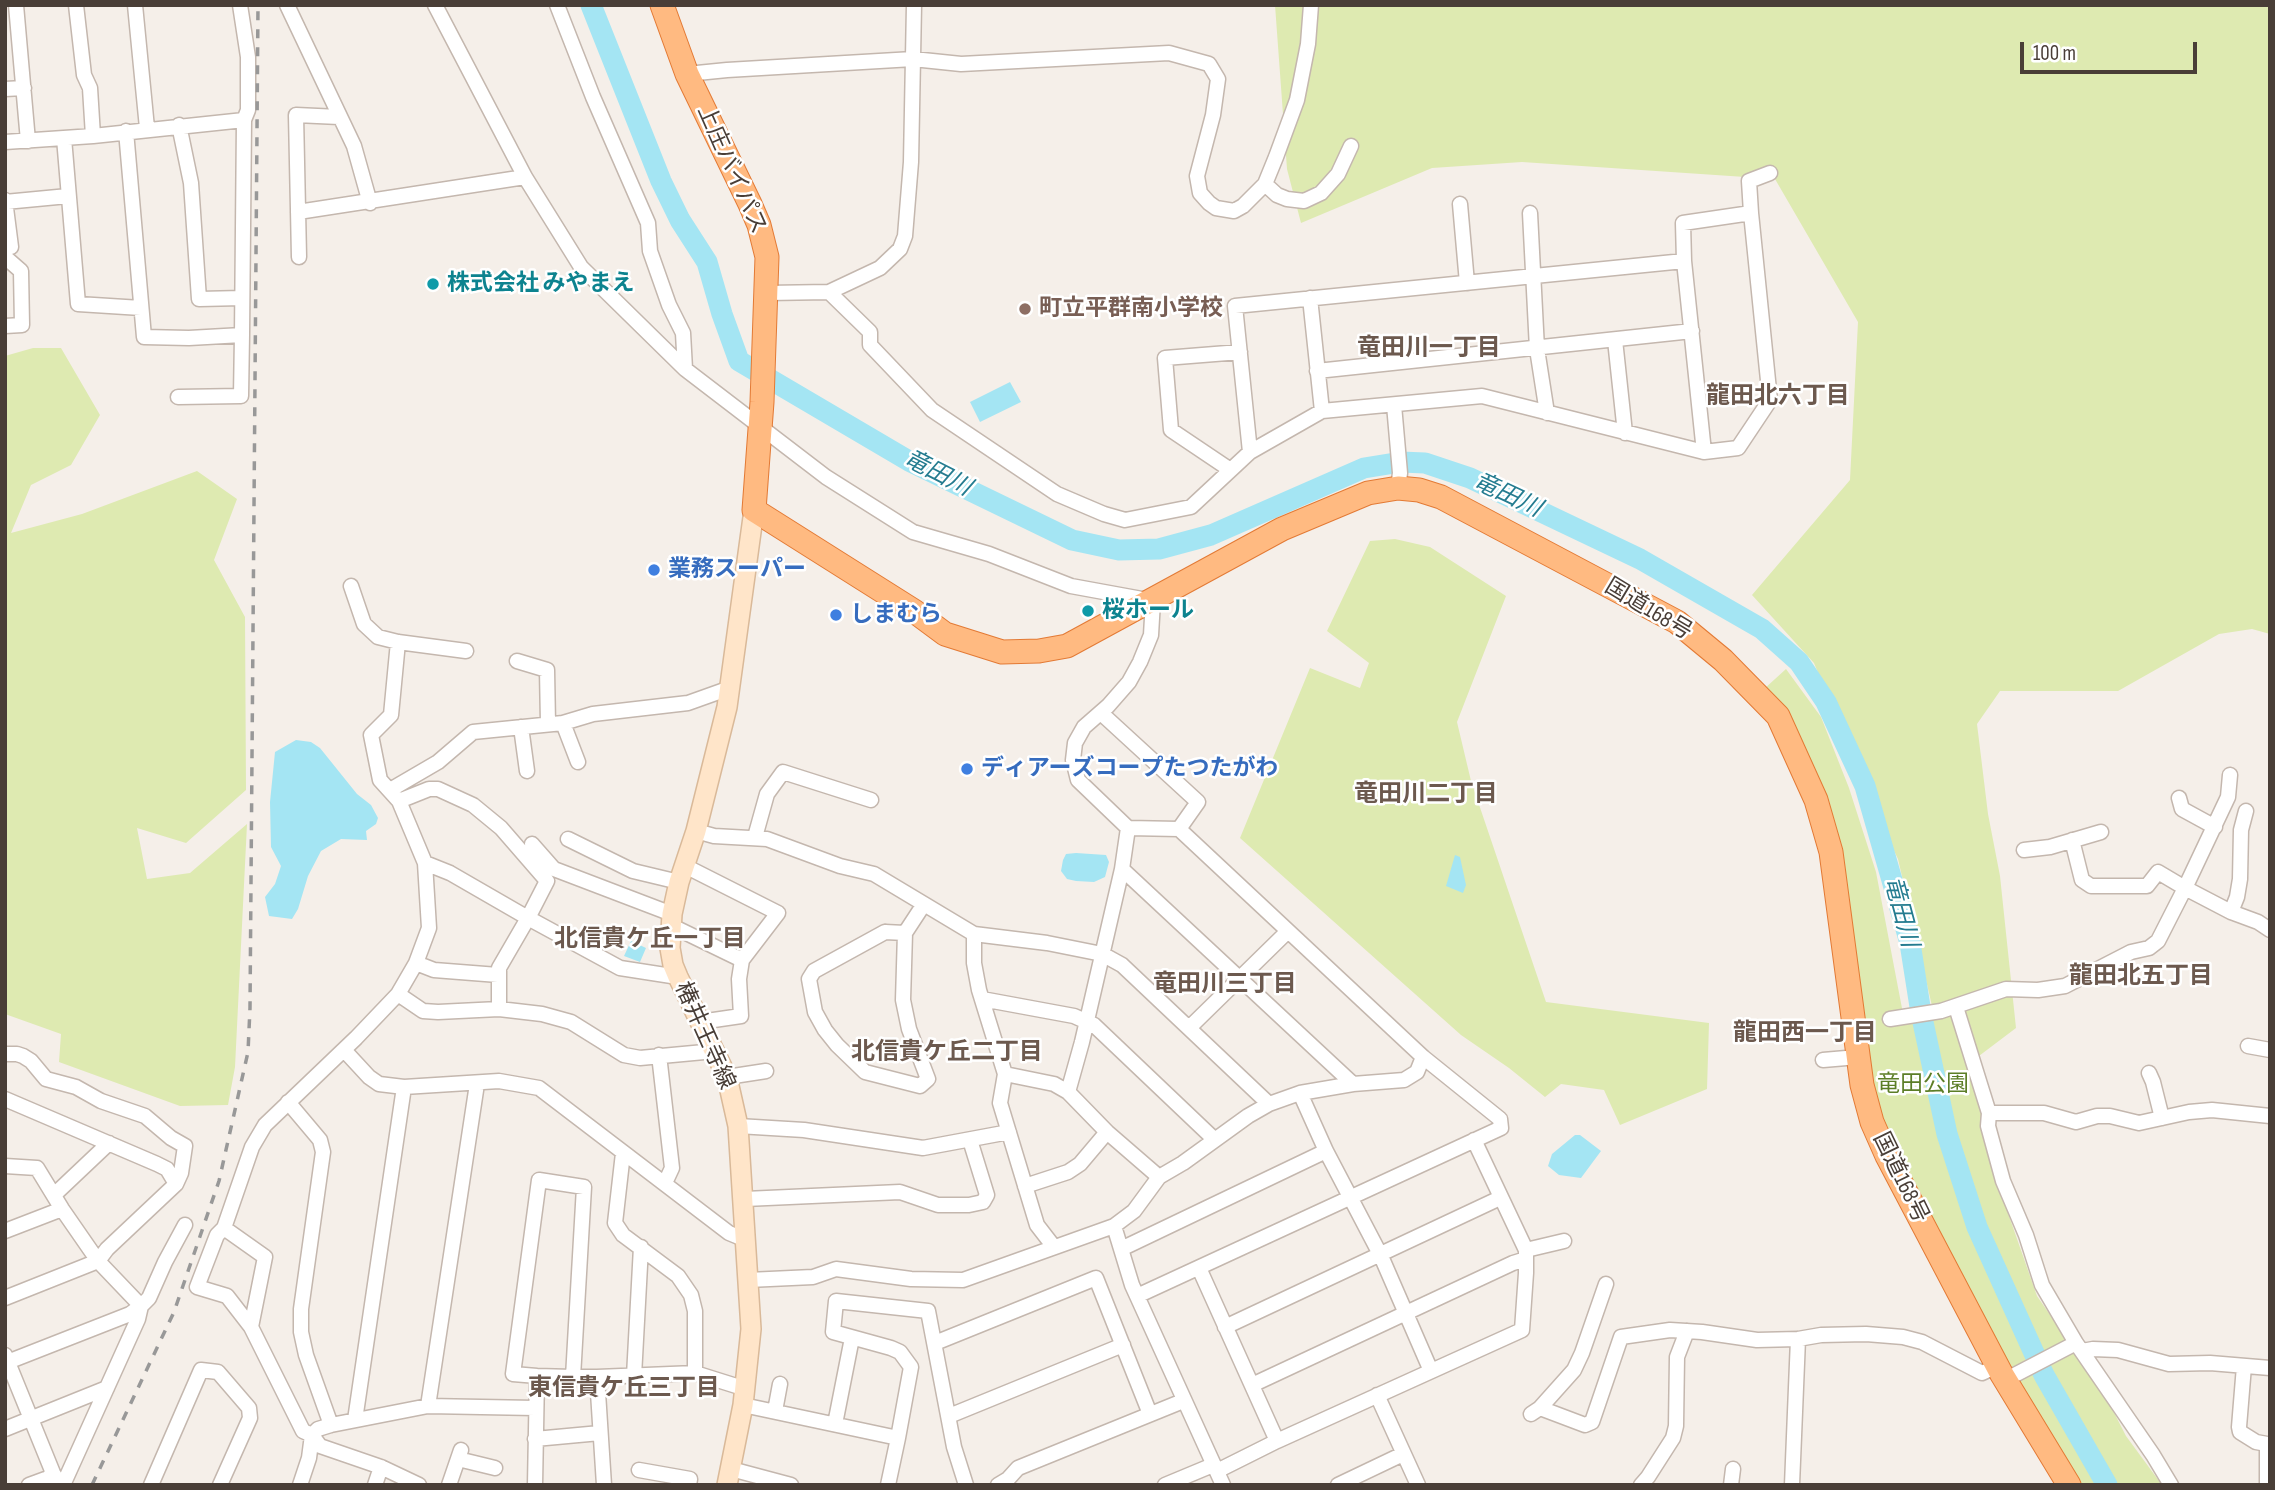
<!DOCTYPE html>
<meta charset="utf-8">
<style>
body{margin:0}
#map{position:relative;width:2275px;height:1490px;overflow:hidden;background:#f5efe9;font-family:"Sofia Sans Condensed",sans-serif}
canvas{display:block}
.frame{position:absolute;inset:0;border:7px solid #493e37;pointer-events:none}
.scale{position:absolute;left:2020px;top:42px;width:177px;height:32px;box-sizing:border-box;border:4px solid #493e37;border-top:0;padding-left:9px;font-size:21px;line-height:24px;white-space:nowrap;color:#493e37;-webkit-text-stroke:5px #fff;paint-order:stroke}
</style>
<div id="map">
<canvas width="2275" height="1490"></canvas>
<div class="frame"></div>
<div class="scale">100 m</div>
</div>
<script>
const g = document.querySelector('canvas').getContext('2d');
g.lineJoin = 'round';
function fill(path, color) { g.fillStyle = color; g.fill(path, 'evenodd'); }
const shape = rows => new Path2D(rows.map(r => 'M' + r).join(''));
function strokePath(path, color, width, dash) { g.strokeStyle = color; g.lineWidth = width; g.lineCap = dash ? 'butt' : 'round'; g.setLineDash(dash || []); g.stroke(path); }
function drawText(font, color, halo, rows, align = 'center') {
  g.font = font + ' "Sofia Sans Condensed","Noto Sans JP",sans-serif'; g.lineWidth = 5; g.setLineDash([]); g.textBaseline = 'middle'; g.strokeStyle = halo; g.fillStyle = color; for (const [text, x, y, turn = 0] of rows) {
    g.save(); g.translate(x, y); g.rotate((+turn || 0) * Math.PI / 180); g.textAlign = isNaN(turn) ? turn : align; if (halo) g.strokeText(text, 0, 0); g.fillText(text, 0, 0); g.restore();
  }
}
const green = shape([
 [1275,5,2270,5,2270,634,2252,629,2219,634,2118,691,2000,691,1977,724,1988,814,2000,876,2016,1028,1971,1062,1977,1079,1983,1124,2002,1196,2037,1296,2104,1393,2126,1436,2162,1485,2077,1485,2022,1391,1888,1141,1872,1099,1842,876,1764,689,1786,669,1821,717,1849,788,1876,872,1905,1024,1935,1019,1898,859,1876,814,1814,663,1752,595,1850,480,1858,322,1775,179,1522,162,1432,168,1301,223,1287,169],
 [33,348,61,348,100,415,71,465,31,485,11,533,82,514,197,471,237,499,214,560,245,617,246,790,186,843,137,828,147,879,190,873,247,824,235,1067,228,1105,180,1106,59,1062,61,1034,5,1014,5,356],
 [1395,539,1430,547,1506,596,1457,722,1471,781,1546,1002,1709,1023,1707,1089,1620,1125,1604,1090,1561,1084,1545,1097,1509,1068,1461,1035,1240,838,1310,668,1360,688,1369,663,1327,631,1370,541]
]);
const water = shape([
 [1010,382,1021,402,980,422,970,402],
 [296,740,311,742,320,748,357,794,371,805,378,818,376,824,366,831,367,840,341,839,321,851,308,876,298,909,292,919,269,916,265,897,275,884,281,866,271,847,270,802,275,752],
 [1076,853,1106,855,1109,862,1105,877,1094,882,1076,881,1067,879,1061,871,1063,860,1066,854],
 [1455,855,1460,857,1466,885,1463,893,1446,886],
 [631,941,646,948,640,962,624,956],
 [1575,1135,1580,1135,1601,1151,1581,1178,1559,1175,1548,1166,1552,1154]
]);
const river = shape([
 [591,5,661,181,680,220,707,262,722,314,739,361,909,461,1072,540,1119,550,1159,549,1211,535,1364,468,1401,462,1425,463,1470,478,1640,559,1762,629,1799,662,1826,702,1865,786,1910,943,1921,1013,1947,1134,1977,1227,2044,1375,2107,1485]
]);
const minor = shape([
 [16,5,28,141],
 [76,5,84,75,90,88,93,136],
 [135,5,147,128],
 [287,5,354,146,370,203],
 [435,5,525,177,581,267,685,369,826,477,913,532,989,554,1071,586,1153,601,1151,635,1140,662,1129,682,1108,706,1084,727,1075,743,1073,760,1078,780,1128,828,1122,869,1082,1042,1068,1092,1107,1132,1159,1177],
 [557,5,593,97,648,223,650,251,669,305,683,333,685,369],
 [687,74,727,70,913,59,961,64,1169,53,1209,64,1218,79,1213,115,1197,176,1200,193,1209,203,1216,208,1234,211,1243,206,1265,184,1276,157,1297,100,1308,44,1311,5],
 [5,89,24,88],
 [179,125,191,183,199,299,242,298],
 [126,131,144,337,189,338,242,335,244,120,248,110,248,57,240,5],
 [64,138,78,304,141,308],
 [5,142,93,136,244,120],
 [1265,184,1277,195,1287,199,1304,201,1321,193,1338,174,1351,146],
 [5,200,11,247],
 [5,202,68,196],
 [1460,204,1467,283],
 [298,212,525,177],
 [1530,213,1537,349,1547,413],
 [1751,213,1749,181,1770,173],
 [5,257,21,271,22,325,5,326],
 [299,257,296,115,339,117],
 [1684,261,1235,306,1250,452,1322,411,1482,396,1704,452,1738,448,1770,400,1751,213,1683,223,1684,261,1704,452],
 [829,292,870,332,870,345,932,410,1057,494,1104,514,1125,520,1191,507,1250,452],
 [767,293,829,292,880,268,900,249,905,236,911,162,914,5],
 [1310,298,1322,411],
 [1615,340,1625,433],
 [1317,371,1692,331],
 [178,397,241,396,242,335],
 [1394,405,1400,473,1398,488],
 [1229,469,1171,430,1165,358,1240,352],
 [351,586,364,624,378,637,398,642,466,651],
 [398,642,391,715,371,735,380,780,399,801,425,863,429,928,416,963,398,994,356,1038,265,1125,252,1147,224,1228,265,1257,251,1327,303,1431,312,1435,320,1446,381,1467,419,1485],
 [517,661,547,670,548,724],
 [1101,713,1198,802,1179,829],
 [563,723,578,762],
 [521,727,527,771],
 [390,790,438,762,473,732,563,723,593,714,688,703,730,688],
 [2179,798,2182,809,2215,827],
 [399,801,429,789,438,789,473,805,501,828,547,881,528,918,620,968,678,977],
 [1128,828,1179,829,1423,1057,1500,1119,1501,1128,1137,1296],
 [696,831,714,836,767,839,840,866,874,874,924,904],
 [755,837,767,794,783,772,871,800],
 [568,839,633,871,679,882],
 [2072,840,2082,880,2091,886,2147,886,2158,872,2185,888,2228,797,2230,775],
 [532,844,554,869,672,914],
 [2024,850,2050,847,2101,832],
 [425,863,450,873,528,918,499,968,499,1009],
 [1122,869,1353,1084],
 [2231,912,2237,897,2240,879,2241,830,2246,811],
 [672,926,742,960,778,913,685,866],
 [885,932,905,933,903,1000,909,1029,928,1079,920,1086,865,1072,837,1045,825,1030,815,1012,809,979,814,971,885,932],
 [905,933,924,904,974,934,1047,943,1102,954,1122,965,1269,1104],
 [974,934,974,963,979,990,1005,1074,1000,1103,1037,1225,1054,1247],
 [416,963,434,970,498,975],
 [398,994,423,1011,438,1012,499,1009,542,1014,571,1022,624,1055,640,1058,715,1051],
 [982,999,1074,1016,1094,1025,1215,1140],
 [1956,1007,1989,1113,1988,1126,2003,1181,2026,1235,2042,1285,2076,1343,2153,1455,2171,1485],
 [1890,1019,1941,1011,2006,989,2038,990,2065,986,2131,952,2149,948,2158,941,2185,888,2231,912,2258,922,2270,930],
 [700,1022,741,1016,739,979,742,960],
 [1189,1028,1287,932],
 [2248,1046,2270,1050],
 [344,1050,369,1077,379,1084,404,1087,499,1081,539,1088,729,1233,746,1240],
 [5,1054,17,1054,23,1056,31,1061,46,1079,76,1087,101,1101,145,1116,171,1138,185,1146,181,1173,176,1184,107,1249,98,1261,5,1298],
 [659,1055,672,1168,665,1183],
 [1823,1060,1858,1057],
 [2149,1073,2153,1082,2162,1118],
 [1005,1074,1054,1084,1068,1092],
 [727,1077,766,1071],
 [1300,1093,1326,1151,1381,1256,1431,1371],
 [5,1099,157,1164,167,1169,176,1184],
 [288,1102,320,1140,323,1152,301,1309,301,1332,306,1355,331,1425],
 [1989,1113,2044,1113,2076,1122,2097,1116,2110,1116,2139,1123,2189,1112,2212,1110,2270,1116],
 [738,1126,804,1130,923,1148,1009,1132],
 [623,1153,615,1223,623,1235,678,1276,691,1295,695,1311,695,1373],
 [5,1166,37,1168,62,1209,98,1261,141,1306,138,1319,63,1485],
 [1025,1186,1068,1172,1080,1164,1107,1132],
 [54,1195,109,1143],
 [745,1199,900,1192,938,1205,969,1205,983,1202,987,1195,970,1140],
 [1114,1226,1132,1285,1223,1485],
 [224,1228,217,1235,197,1287,227,1296,251,1327],
 [5,1231,62,1209],
 [1121,1249,1326,1151],
 [1526,1250,1564,1241],
 [1199,1268,1277,1441],
 [748,1280,813,1277,836,1269,911,1279,963,1280,1114,1226,1134,1211,1159,1177,1183,1163,1248,1116,1269,1104,1300,1093,1353,1084,1404,1080,1417,1072,1423,1057],
 [1225,1327,1500,1198],
 [935,1343,1096,1278,1150,1414],
 [2082,1351,2093,1349,2118,1350,2169,1364,2210,1363,2270,1368],
 [5,1355,53,1473,60,1485],
 [5,1363,130,1314,141,1306,149,1298,165,1262,185,1225],
 [2244,1366,2239,1427,2240,1432,2256,1442,2267,1444,2267,1485],
 [634,1376,641,1247],
 [573,1377,584,1187,539,1180,513,1374,537,1376,573,1377,597,1377,695,1373,746,1389],
 [597,1377,604,1485],
 [2005,1380,2076,1343],
 [1252,1385,1513,1263,1526,1259],
 [1377,1395,1418,1485],
 [743,1405,898,1438,888,1485],
 [428,1406,477,1084],
 [1540,1408,1585,1425,1592,1422,1621,1337,1670,1330,1702,1332,1757,1340,1798,1339,1821,1335,1866,1334,1903,1337,1922,1342,1982,1373,1997,1366],
 [775,1411,780,1384],
 [1531,1414,1540,1408,1574,1370,1582,1353,1606,1284],
 [949,1416,1123,1345],
 [355,1420,404,1087],
 [835,1424,852,1338],
 [5,1429,107,1388],
 [898,1438,911,1367,900,1352,891,1348,833,1332,836,1301,928,1311,954,1447,966,1485],
 [535,1439,600,1433],
 [458,1459,495,1468],
 [731,1469,791,1485],
 [639,1470,690,1479,689,1485],
 [1217,1471,1277,1441,1522,1330,1526,1273,1526,1250,1474,1140],
 [29,1485,48,1478,53,1473],
 [151,1485,201,1370,218,1372,249,1408,250,1418,220,1485],
 [300,1485,309,1458,312,1435,318,1429,331,1425,428,1406,535,1408],
 [375,1485,381,1467],
 [449,1485,461,1450],
 [535,1485,537,1376],
 [998,1485,1008,1479,1018,1468,1183,1401],
 [1165,1485,1213,1465],
 [1338,1485,1403,1454],
 [1641,1485,1648,1477,1673,1438,1676,1426,1677,1357,1687,1331],
 [1731,1485,1733,1469],
 [1792,1485,1798,1339]
]);
const secondary = shape([
 [727,1485,743,1405,751,1329,738,1126,727,1077,678,977,673,965,670,948,672,914,679,882,696,831,727,707,754,510]
]);
const trunk = shape([
 [662,5,687,74,750,204,759,225,767,257,762,402,754,510,914,611,945,634,1002,652,1039,651,1067,646,1282,529,1368,493,1398,488,1419,490,1441,497,1677,622,1723,660,1778,716,1816,800,1831,852,1862,1085,1872,1122,1887,1156,2001,1373,2069,1485]
]);
const rail = shape([
 [92,1485,174,1312,219,1181,248,1052,250,1008,258,5]
]);
const markers = [
 [433,284,7,"#0f9aa8"],
 [1025,309,7,"#8d6e63"],
 [654,570,7,"#3f7fe0"],
 [1088,611,7,"#0f9aa8"],
 [836,615,7,"#3f7fe0"],
 [967,769,7,"#3f7fe0"]
];
const streetNames = [
 ["上庄バイパス",731,170,66],
 ["国道168号",1648,610,31],
 ["椿井王寺線",704,1036,66],
 ["国道168号",1900,1178,64]
];
const cultureNames = [
 ["株式会社 みやまえ",447,284],
 ["桜ホール",1102,611]
];
const educationNames = [
 ["町立平群南小学校",1039,309]
];
const shopNames = [
 ["業務スーパー",668,570],
 ["しまむら",850,615],
 ["ディアーズコープたつたがわ",981,769]
];
const parkNames = [
 ["竜田公園",1923,1085]
];
const neighbourhoodNames = [
 ["竜田川一丁目",1429,349],
 ["龍田北六丁目",1778,397],
 ["竜田川二丁目",1426,795],
 ["北信貴ケ丘一丁目",650,940],
 ["龍田北五丁目",2141,977],
 ["竜田川三丁目",1225,985],
 ["龍田西一丁目",1805,1034],
 ["北信貴ケ丘二丁目",947,1053],
 ["東信貴ケ丘三丁目",624,1389]
];
const waterNames = [
 ["竜田川",937,474,27],
 ["竜田川",1507,496,25],
 ["竜田川",1900,912,75]
];
fill(green, '#deeab1');
fill(water, '#a4e5f3');
strokePath(river, '#a4e5f3', 21);
strokePath(minor, '#c4b7ae', 17);
strokePath(secondary, '#d9b999', 22);
strokePath(trunk, '#e37a35', 25);
strokePath(minor, '#fff', 14);
strokePath(secondary, '#ffe5c9', 19);
strokePath(trunk, '#ffba81', 23);
strokePath(rail, '#989898', 3.5, [9, 9]);
for (const [x, y, r, color] of markers) { const dot = new Path2D(); dot.arc(x, y, r, 0, 2 * Math.PI); g.fillStyle = color; g.fill(dot); strokePath(dot, '#fff', 2.5); }
drawText('23px', '#493e37', '#fff', streetNames);
drawText('bold 23px', '#0d838f', '#fff', cultureNames, 'left');
drawText('bold 23px', '#785e54', '#fff', educationNames, 'left');
drawText('bold 23px', '#366cbe', '#fff', shopNames, 'left');
drawText('23px', '#5c7e27', '#fff', parkNames);
drawText('bold 24px', '#6c594e', '#fff', neighbourhoodNames);
drawText('italic 24px', '#247c90', '#fff', waterNames);
</script>
